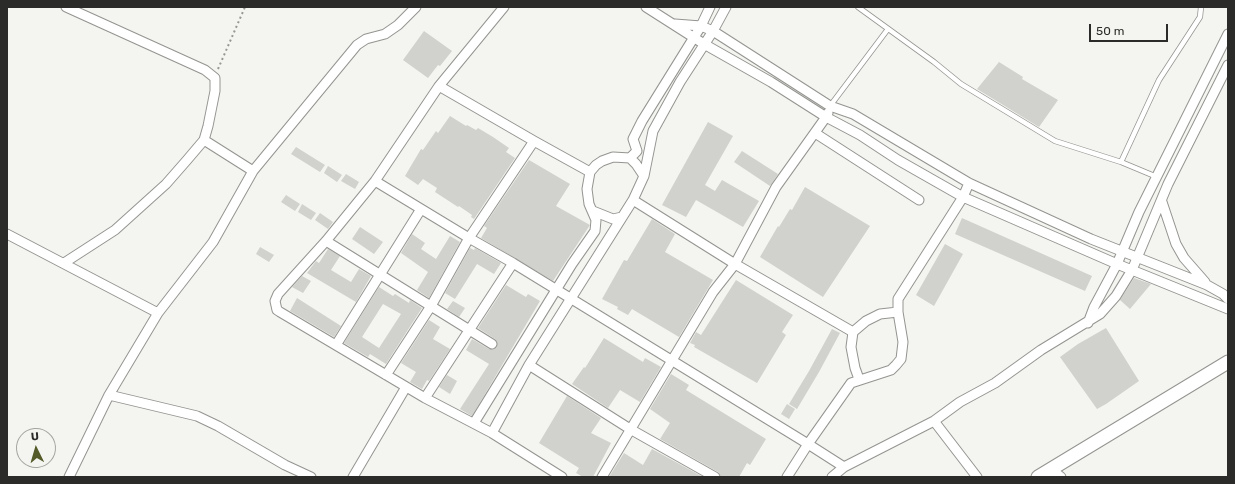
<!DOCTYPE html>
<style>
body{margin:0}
#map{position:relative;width:1235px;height:484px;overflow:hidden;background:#f4f4f0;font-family:Rubik,sans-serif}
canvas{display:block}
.frame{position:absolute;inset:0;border:8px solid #2b2b2a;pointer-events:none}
.north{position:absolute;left:16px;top:428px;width:40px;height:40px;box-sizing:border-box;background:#f4f4f0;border:1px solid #a4a4a1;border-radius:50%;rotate:355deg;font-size:11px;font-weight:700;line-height:16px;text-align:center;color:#2b2b2a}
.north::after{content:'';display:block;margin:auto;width:14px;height:18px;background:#545a28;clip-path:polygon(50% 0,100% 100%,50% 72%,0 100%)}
.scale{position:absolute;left:1089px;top:24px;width:79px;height:18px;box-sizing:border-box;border:2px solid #2b2b2a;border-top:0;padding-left:5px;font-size:12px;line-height:14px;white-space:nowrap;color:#2b2b2a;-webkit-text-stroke:3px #f4f4f0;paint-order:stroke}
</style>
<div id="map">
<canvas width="1235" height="484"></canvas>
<div class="frame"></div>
<div class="north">U</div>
<div class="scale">50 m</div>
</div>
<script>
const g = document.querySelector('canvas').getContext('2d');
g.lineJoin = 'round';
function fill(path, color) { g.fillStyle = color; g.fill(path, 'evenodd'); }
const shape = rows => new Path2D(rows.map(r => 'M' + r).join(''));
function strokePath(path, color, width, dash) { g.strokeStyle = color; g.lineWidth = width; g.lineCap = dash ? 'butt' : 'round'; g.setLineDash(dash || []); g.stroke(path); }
const building = shape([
 [424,31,452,51,440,66,438,65,428,78,403,60],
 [999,62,1023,77,1022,79,1058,100,1039,127,977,89],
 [450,116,466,126,467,125,476,130,478,128,493,137,509,148,506,152,515,158,474,219,471,217,472,215,459,206,458,207,435,192,437,188,423,179,418,185,405,176,421,149,423,150,436,131,438,133],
 [708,122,733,136,705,185,715,191,722,180,759,201,743,227,696,200,686,217,662,205],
 [296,147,325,165,320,172,291,154],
 [742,151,778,174,770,186,734,162],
 [529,160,570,184,556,206,590,225,553,281,481,238,487,228,484,226],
 [328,166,342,175,337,182,324,173],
 [346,174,359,182,355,189,341,181],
 [805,187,870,226,823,297,760,257,778,226,779,227,790,209,792,210],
 [286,195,300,204,295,211,281,202],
 [302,204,316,213,311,220,298,212],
 [320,213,333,222,328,229,315,220],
 [962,218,1092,276,1085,291,955,234],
 [652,219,675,234,665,252,713,280,679,337,632,309,628,315,617,309,618,307,602,299,624,260,627,261],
 [360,227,383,242,374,254,352,239],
 [412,234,425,243,421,249,436,259,450,236,460,242,429,298,417,290,428,272,401,253],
 [945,244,963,254,934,306,916,295],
 [260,247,274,255,269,262,256,254],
 [470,248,474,250,475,248,501,263,494,274,477,264,455,299,445,293],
 [328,249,340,256,331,270,351,282,359,269,371,276,356,302,307,273,316,261,319,263],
 [302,276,311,281,303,293,292,287],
 [1134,278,1151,284,1130,309,1120,300],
 [736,280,793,315,782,332,786,335,757,383,694,347,695,345,690,343,696,332,701,335],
 [506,285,526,297,528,294,540,301,472,416,460,409,489,364,466,350,472,339,489,349,494,349,497,347,497,342,495,339,478,328],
 [379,287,393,296,395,294,409,303,410,300,422,308,386,364,370,354,368,357,344,343],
 [383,304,401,314,379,348,362,337],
 [297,298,341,326,334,337,290,311],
 [453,301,465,308,459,317,447,309],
 [429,320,440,327,433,339,450,349,429,381,427,380,422,389,410,382,416,372,401,363],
 [1106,328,1139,381,1106,404,1097,409,1060,357,1078,344],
 [832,329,840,333,819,372,797,409,789,404,809,371],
 [604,338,643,362,645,358,661,367,640,402,620,390,608,408,572,384,584,367,585,368],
 [671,374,689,385,686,390,766,439,750,465,747,463,739,477,721,477,718,472,660,439,670,423,650,409],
 [447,375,457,381,450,394,439,387],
 [567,396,601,418,591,433,611,443,593,477,583,477,576,473,579,468,539,443],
 [787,404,795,409,789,419,781,414],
 [652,449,703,477,609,477,624,453,643,465]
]);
const path = shape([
 [218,69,245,7]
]);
const lane = shape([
 [858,7,934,62,961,84,1055,141,1121,162,1159,80,1200,17,1201,7],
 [830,106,888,29],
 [1121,162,1157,177]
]);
const street = shape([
 [504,7,439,86,375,181,326,241,278,294,275,301,277,310,280,312,425,398,492,433,562,477],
 [646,7,704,44,771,82,826,117,860,135,898,160,963,197,1117,264,1228,309],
 [675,24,701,26,713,31,830,106,853,114,969,183,1091,239,1207,285,1223,294,1228,299],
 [439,86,534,141,590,172],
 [815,133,919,200],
 [204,140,253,171],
 [630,158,636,164,644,176],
 [375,181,469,238,513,263,808,444,844,467],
 [633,200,735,264,853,332],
 [1162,202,1176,244,1184,258,1205,282],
 [593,211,613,219,622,217],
 [7,234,158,313],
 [326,241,492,344],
 [64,263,115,230,166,184,187,160,204,140,208,126,215,91,215,78,205,70,66,7],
 [1088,323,1094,307,1117,264,1139,212,1228,34],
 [336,345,421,209],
 [529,365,630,429,715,477],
 [386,375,431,306,469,238,534,141],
 [859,379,855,368,851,347,853,332,866,321,880,314,898,312],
 [109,395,197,416,218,426,285,465,311,477],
 [425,398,513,263],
 [934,421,977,477],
 [474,423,572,264,595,231,596,220,589,204,587,189,590,172,596,165,602,161,613,157,630,158,637,151,633,139,642,121,701,26,710,7],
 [492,433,529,365,633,200,644,176,653,131,680,82,713,31,726,7],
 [1051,469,1061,477],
 [69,477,109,395,152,323,158,313,213,242,253,171,357,45,366,39,385,34,398,25,416,7],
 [353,477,406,387],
 [602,477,713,292,735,264,776,187,826,117,828,113],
 [787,477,808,444,851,383,891,370,896,365,901,359,903,342,898,312,898,299,963,197,969,183],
 [832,477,844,467,934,421,960,402,995,383,1041,350,1100,314,1116,296,1132,270,1168,184,1228,65]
]);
const secondary = shape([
 [1038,477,1228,362]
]);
fill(building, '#d1d1cd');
strokePath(lane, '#949591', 6);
strokePath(street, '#949591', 11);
strokePath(secondary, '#949591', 15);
strokePath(path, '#969694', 2, [2, 3]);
strokePath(lane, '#fff', 4.5);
strokePath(street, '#fff', 9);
strokePath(secondary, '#fff', 13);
</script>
